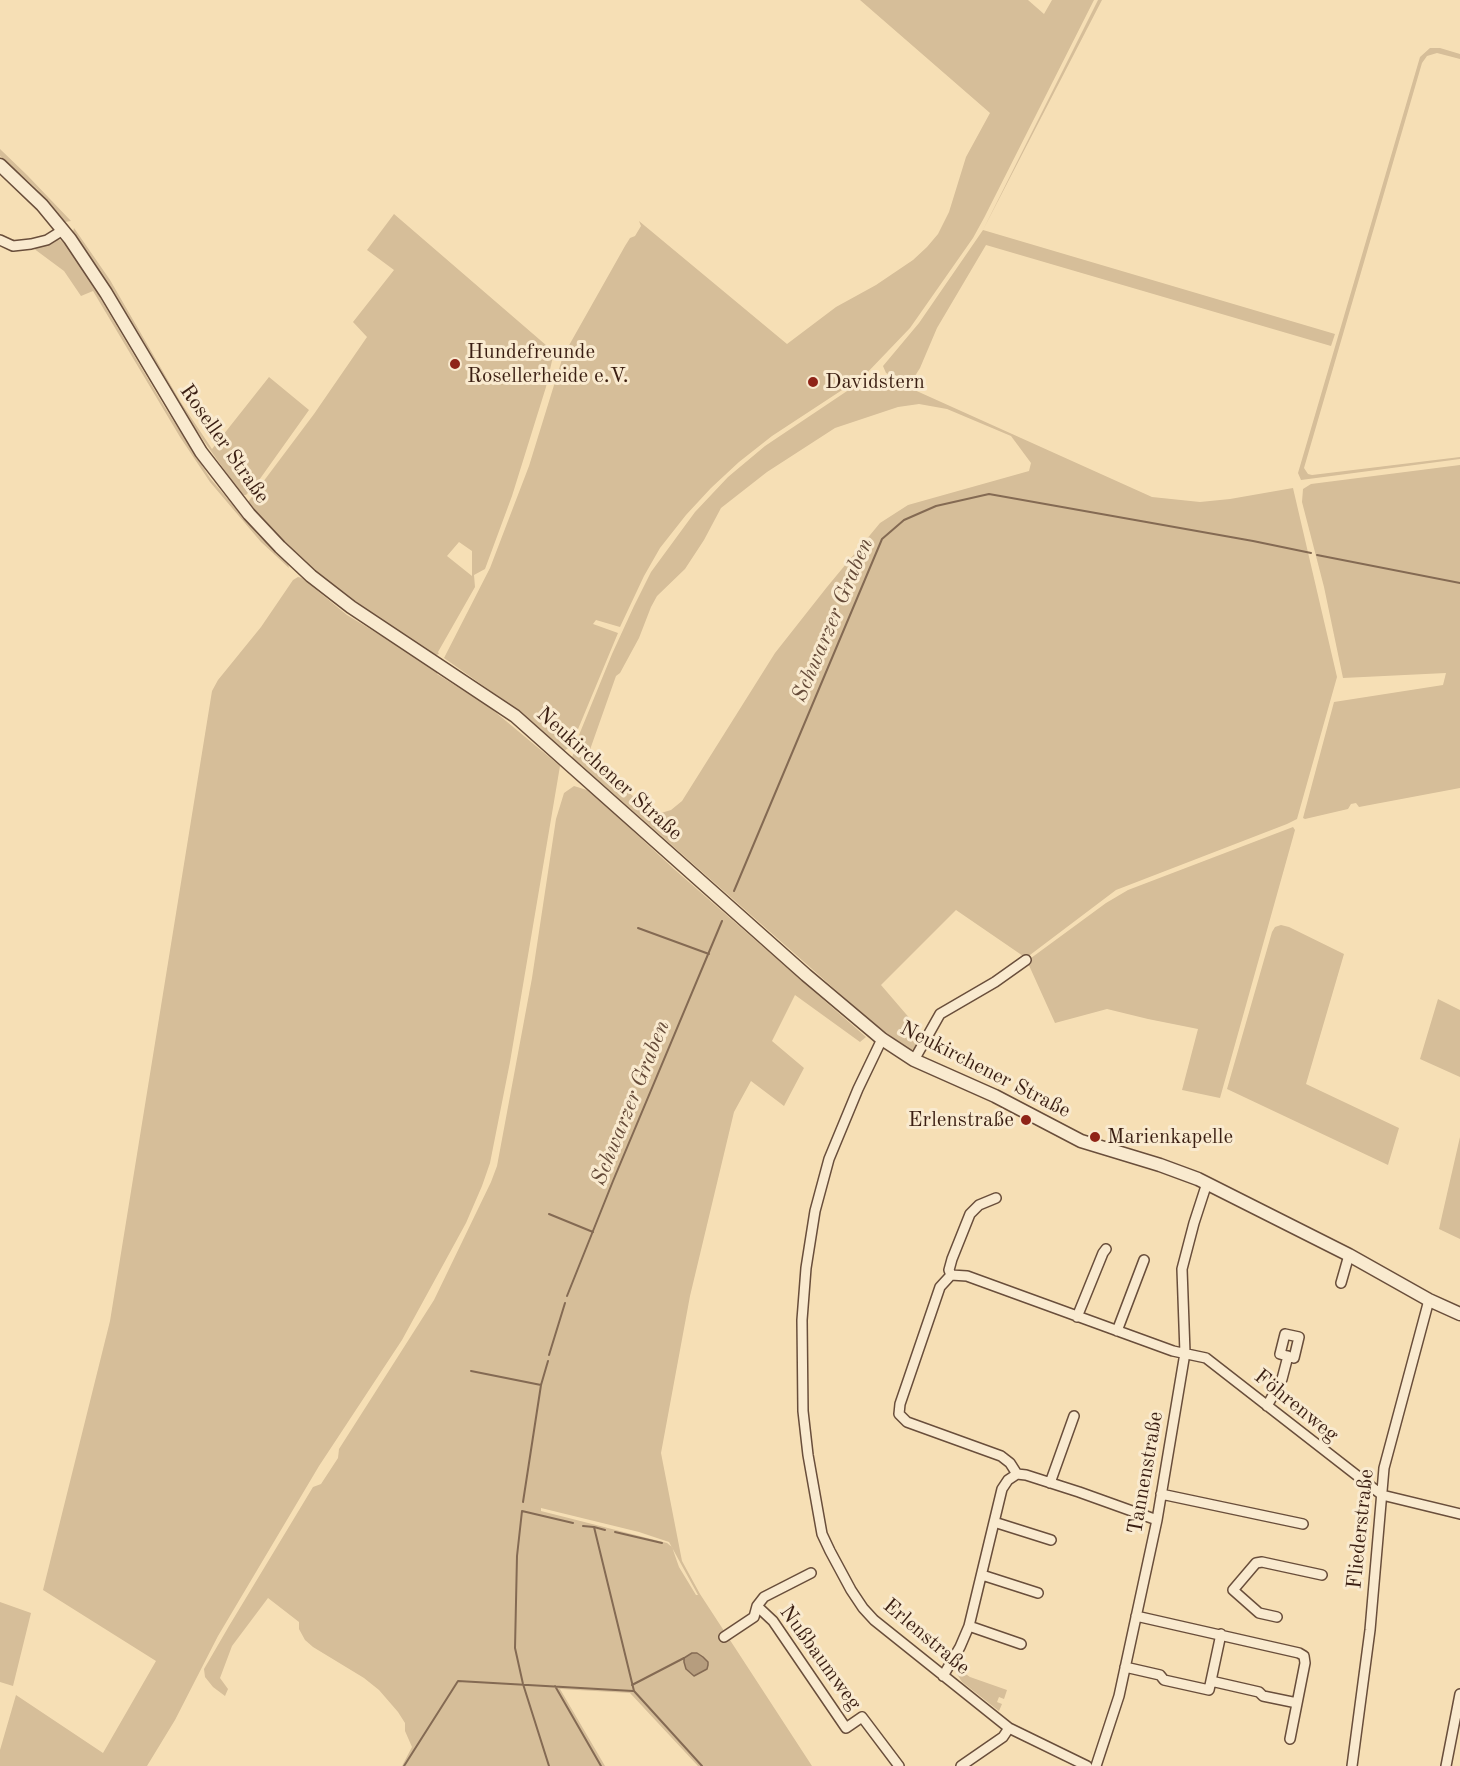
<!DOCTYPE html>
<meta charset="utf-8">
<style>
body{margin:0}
canvas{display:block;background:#f6dfb5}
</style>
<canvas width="1460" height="1766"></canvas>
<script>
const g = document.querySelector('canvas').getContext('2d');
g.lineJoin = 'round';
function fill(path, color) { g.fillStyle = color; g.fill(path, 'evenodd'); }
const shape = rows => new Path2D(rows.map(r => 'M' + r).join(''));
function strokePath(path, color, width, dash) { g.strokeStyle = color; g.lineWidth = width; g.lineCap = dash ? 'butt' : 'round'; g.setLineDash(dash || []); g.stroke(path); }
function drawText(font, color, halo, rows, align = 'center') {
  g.font = font + ' "Old Standard TT",serif'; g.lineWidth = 6; g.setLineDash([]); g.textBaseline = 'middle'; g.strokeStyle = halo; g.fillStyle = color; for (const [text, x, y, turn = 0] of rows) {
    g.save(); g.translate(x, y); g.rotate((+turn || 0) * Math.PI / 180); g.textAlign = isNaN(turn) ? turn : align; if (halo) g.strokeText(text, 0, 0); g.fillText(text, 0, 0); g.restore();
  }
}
const green = shape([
 [860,0,1028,0,1044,14,1052,0,1094,0,984,218,973,238,910,328,865,375,772,436,739,462,711,488,686,515,660,548,644,576,620,627,596,620,593,624,618,633,571,746,564,751,519,711,444,658,490,568,529,466,563,356,625,246,630,238,635,236,641,226,639,221,787,344,836,307,876,285,913,260,927,247,938,234,949,212,966,157,990,113],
 [1098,0,1102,0,983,230,1335,334,1331,346,986,245,937,328,920,368,910,384,886,373,883,366,919,323,983,230],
 [1430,48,1440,48,1460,54,1460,59,1437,53,1427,56,1422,63,1304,468,1308,474,1312,475,1460,457,1460,459,1301,480,1298,473,1420,57],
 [0,149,27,175,71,221,65,222,37,189,0,156],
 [394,214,554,352,546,387,512,496,485,569,474,575,475,587,438,652,439,654,436,655,377,617,318,573,286,544,248,502,314,414,367,337,353,322,394,270,367,250],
 [459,542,472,551,472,576,447,556],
 [74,228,110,280,180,401,212,449,269,377,309,410,257,483,246,495,242,495,187,417,116,297,73,232],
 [59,239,66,245,99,296,164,406,210,478,258,535,288,564,289,568,261,542,210,482,180,437,93,291,81,296,64,271,33,248],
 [877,376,890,379,1152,497,1200,502,1230,499,1293,488,1337,677,1297,819,1287,824,1116,890,1026,958,956,910,881,985,924,1035,918,1045,911,1051,872,1022,572,757,581,737,579,735,612,654,634,606,651,572,695,512,728,477,765,446,862,381],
 [919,404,947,409,1011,436,1031,463,1029,471,908,505,880,523,827,587,775,653,682,801,671,810,661,813,649,808,586,761,616,676,620,673,639,638,651,607,657,596,685,569,704,540,721,508,767,472,835,428,898,407],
 [1460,465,1460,788,1359,807,1356,803,1351,804,1348,809,1305,819,1303,818,1334,702,1443,685,1446,673,1343,678,1324,587,1302,502,1303,489,1311,484],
 [298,577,302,578,347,615,438,670,437,674,488,706,560,766,510,1062,490,1163,482,1186,466,1223,402,1340,319,1466,218,1636,175,1720,147,1766,0,1766,0,1750,16,1695,103,1753,156,1661,43,1590,110,1321,212,691,218,680,261,627,293,580],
 [574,786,590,791,674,869,866,1037,860,1042,795,995,772,1041,804,1068,784,1106,751,1081,734,1112,690,1296,661,1453,682,1561,700,1594,812,1766,698,1766,630,1693,560,1689,605,1766,402,1766,412,1747,405,1731,405,1723,398,1712,379,1690,364,1678,313,1647,305,1640,299,1629,299,1622,268,1598,232,1646,220,1678,228,1689,225,1696,213,1687,205,1677,204,1669,229,1626,313,1487,321,1484,338,1458,339,1449,434,1300,491,1182,497,1166,532,978,556,819,564,793],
 [541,1508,639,1532,669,1542,698,1595,696,1595,679,1567,672,1547,667,1543,541,1511],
 [1293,827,1295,830,1220,1098,1182,1090,1198,1029,1148,1019,1107,1009,1055,1023,1027,961,1106,903,1128,890],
 [1281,925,1289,927,1344,954,1306,1084,1399,1128,1388,1165,1227,1089,1272,932,1275,927],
 [1438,999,1460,1010,1460,1077,1420,1059],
 [1460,1137,1460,1239,1439,1229],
 [0,1602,31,1613,13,1686,0,1682],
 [957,1668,970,1677,1007,1690,1004,1699,999,1697,997,1702,1002,1704,999,1711,962,1682,957,1674]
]);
const water = shape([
 [692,1653,697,1653,703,1657,708,1662,708,1665,707,1669,694,1676,686,1669,684,1662,684,1658,692,1653]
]);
const stream = shape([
 [1317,555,1460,583],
 [734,891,882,539,904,520,936,506,989,494,1253,541,1311,553],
 [638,928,709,954],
 [549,1214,593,1232],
 [567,1296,613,1181,722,921],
 [549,1355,565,1303],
 [471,1371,541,1385],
 [523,1502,541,1385,548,1361],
 [583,1526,594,1527,634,1691,702,1766],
 [594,1527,605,1530],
 [615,1532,662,1543],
 [632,1685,684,1658],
 [555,1686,601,1766],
 [404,1766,458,1681,633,1691],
 [549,1766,523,1684,515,1648,517,1556,522,1511,573,1523]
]);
const minor = shape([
 [0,240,13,246,31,244,47,240,63,230],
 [882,1039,858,1089,829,1159,815,1211,806,1268,802,1320,803,1411,808,1455,822,1534,830,1551,851,1590,863,1608,874,1620,1009,1728,1087,1766],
 [914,1060,940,1014,995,982,1026,960],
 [951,1275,949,1270,952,1259,970,1214,979,1205,996,1198],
 [1341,1283,1349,1255],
 [1077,1317,1103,1253,1106,1249],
 [1117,1331,1144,1260],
 [1285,1334,1299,1337,1294,1358,1280,1354,1285,1334],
 [1267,1406,1282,1379,1288,1356],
 [1017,1474,1010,1463,1001,1456,907,1422,899,1414,900,1404,940,1287,951,1275,967,1276,1173,1351,1206,1358,1382,1495,1460,1514],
 [1017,1474,1026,1475,1079,1492,1157,1520],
 [1050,1483,1074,1416],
 [1161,1494,1303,1524],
 [994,1522,1051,1540],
 [982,1575,1038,1593],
 [757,1606,773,1621,846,1728,862,1717,899,1766],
 [1136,1616,1299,1653,1304,1656,1305,1663,1290,1739],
 [1277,1617,1259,1613,1233,1590,1256,1563,1262,1562,1322,1575],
 [969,1626,1021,1644],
 [724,1637,754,1617,757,1606,764,1597,811,1573],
 [1125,1667,1160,1675,1164,1680,1209,1690,1221,1634],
 [943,1676,960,1647,969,1626,1002,1489,1008,1480,1017,1474],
 [1211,1681,1259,1692,1263,1696,1297,1703],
 [961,1766,1003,1737,1009,1728],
 [1096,1766,1119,1696,1157,1520,1185,1353,1182,1269,1194,1223,1207,1183],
 [1352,1766,1370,1630,1384,1468,1429,1300],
 [1446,1766,1460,1694]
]);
const tertiary = shape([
 [0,165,42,205,70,239,106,293,201,452,249,514,280,547,311,576,351,607,515,716,806,975,882,1039,914,1060,995,1096,1081,1141,1160,1165,1198,1179,1349,1255,1429,1300,1460,1314]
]);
const markers = [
 [455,364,6,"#8f2418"],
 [813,382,6,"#8f2418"],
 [1026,1120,6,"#8f2418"],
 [1095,1137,6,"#8f2418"]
];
const poiNames = [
 ["Hundefreunde",467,352],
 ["Rosellerheide e.V.",467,376],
 ["Davidstern",825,382],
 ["Erlenstraße",1014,1120,"right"],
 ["Marienkapelle",1107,1137]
];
const streetNames = [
 ["Roseller Straße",224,444,55],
 ["Neukirchener Straße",609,774,42],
 ["Neukirchener Straße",985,1070,27],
 ["Föhrenweg",1296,1406,39],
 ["Tannenstraße",1146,1473,-80],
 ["Fliederstraße",1361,1529,-84],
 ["Erlenstraße",926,1637,40],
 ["Nußbaumweg",820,1658,54]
];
const waterNames = [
 ["Schwarzer Graben",833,620,-67],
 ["Schwarzer Graben",631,1103,-68]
];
fill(green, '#d6be99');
fill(water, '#b69d7e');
strokePath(water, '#846a53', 1.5);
strokePath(stream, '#846a53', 2);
strokePath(minor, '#694e3b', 12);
strokePath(tertiary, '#694e3b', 15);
strokePath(minor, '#f9eacf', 9);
strokePath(tertiary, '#f9eacf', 12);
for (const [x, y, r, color] of markers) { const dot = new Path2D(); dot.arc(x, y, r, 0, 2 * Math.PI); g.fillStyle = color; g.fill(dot); strokePath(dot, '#f9eacf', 2); }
drawText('21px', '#3a1e12', '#f9eacf', poiNames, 'left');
drawText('21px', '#3a1e12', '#f9eacf', streetNames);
drawText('italic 22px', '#654a38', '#f9eacf', waterNames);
</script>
